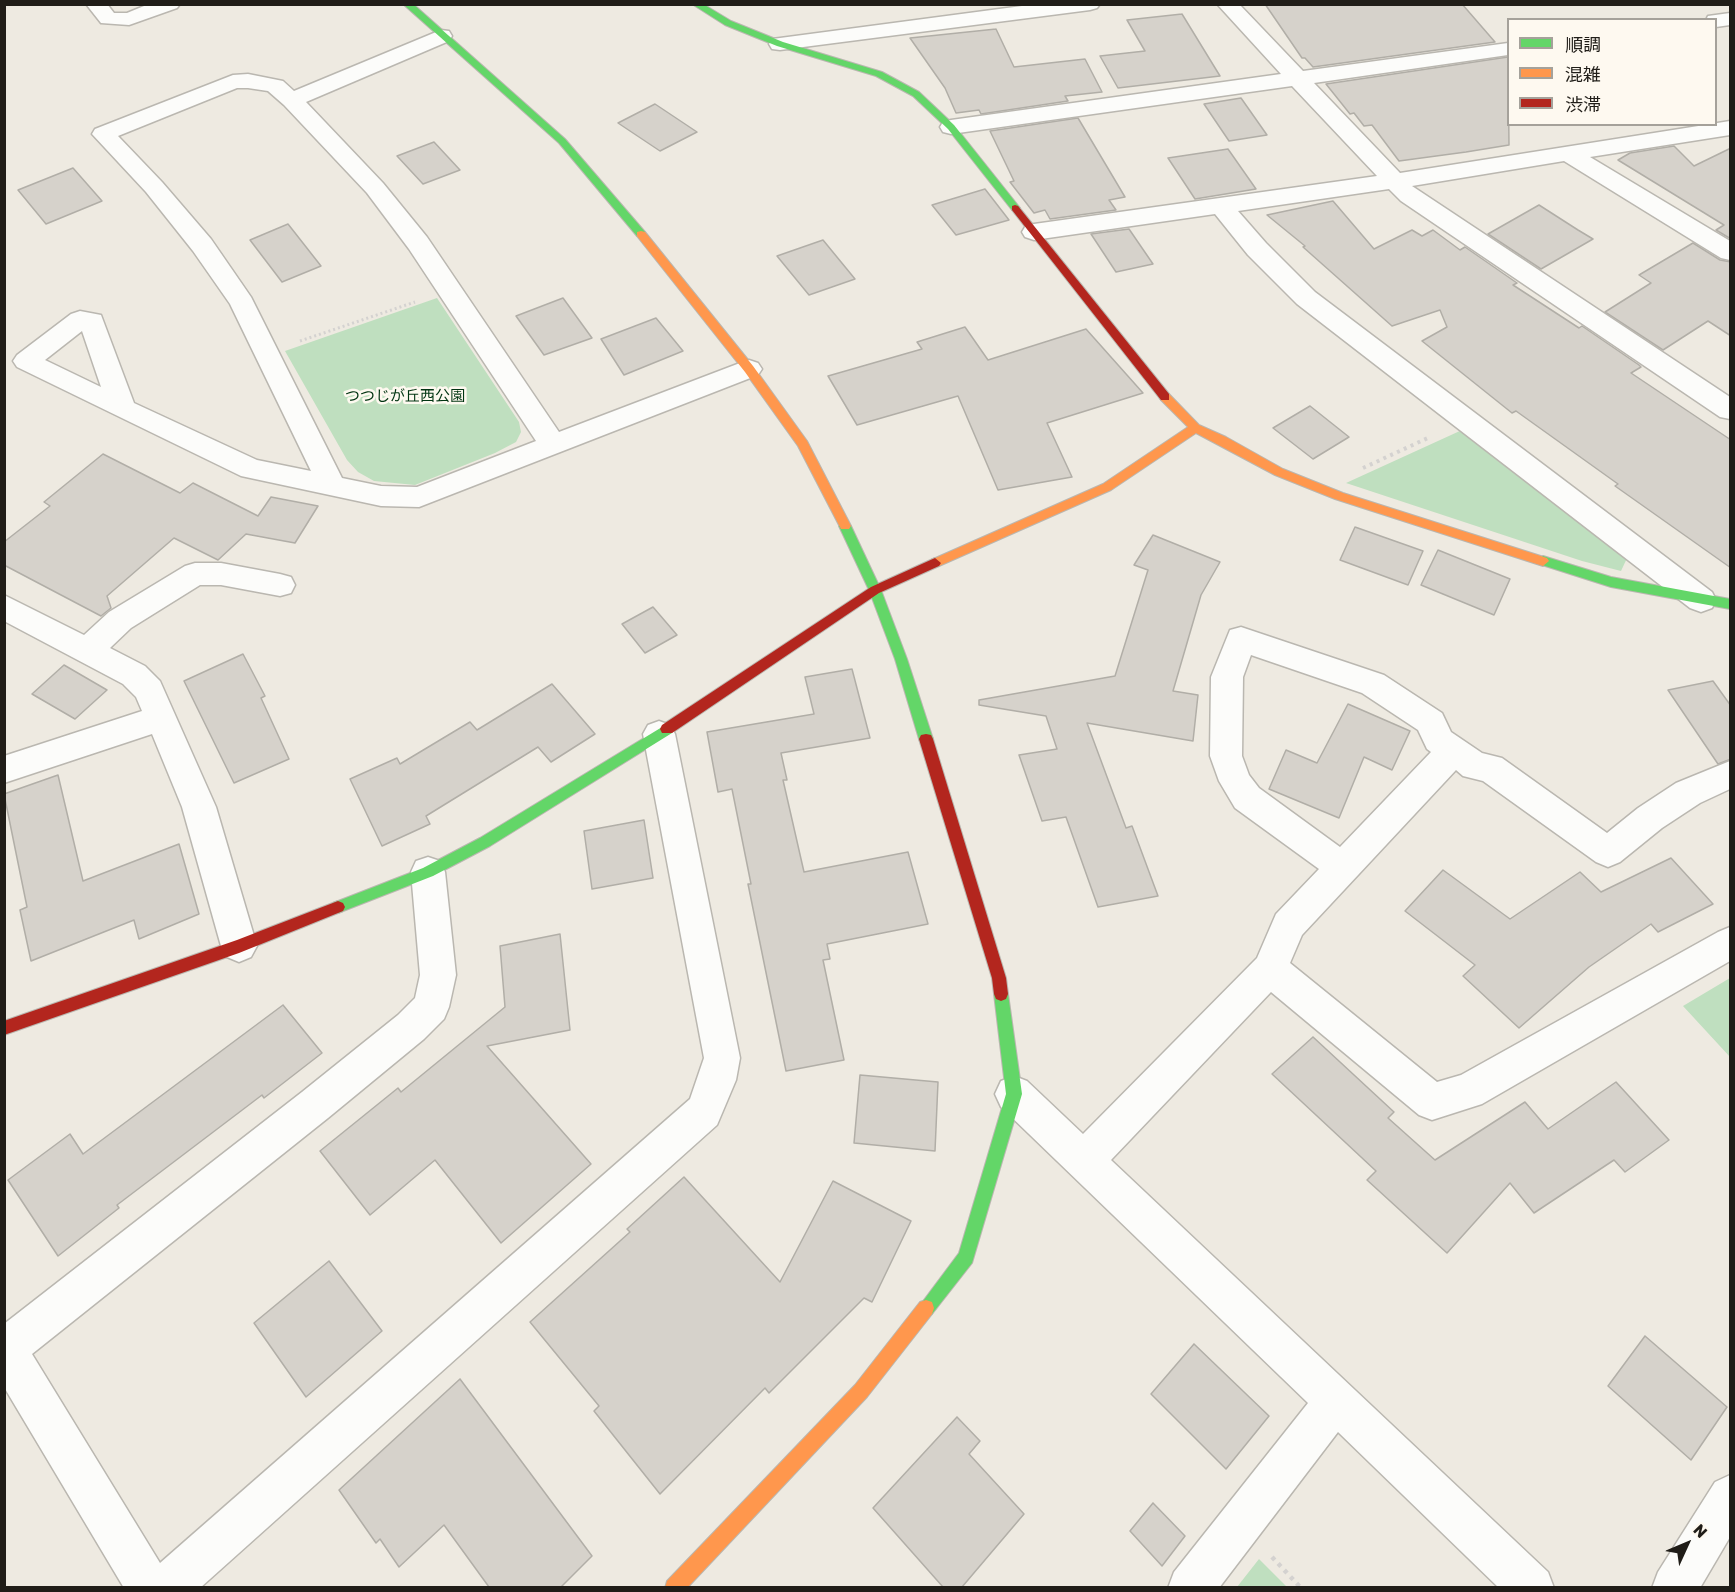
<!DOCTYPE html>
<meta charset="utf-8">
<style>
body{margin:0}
#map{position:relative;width:1735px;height:1592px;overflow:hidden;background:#eeeae1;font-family:Rubik,"Noto Sans JP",sans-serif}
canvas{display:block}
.frame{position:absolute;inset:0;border:6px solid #201d18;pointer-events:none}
.legend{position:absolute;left:1507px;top:18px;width:210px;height:108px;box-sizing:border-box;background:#fef9f0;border:2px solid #a5a19a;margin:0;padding:8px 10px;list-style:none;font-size:18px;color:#201d18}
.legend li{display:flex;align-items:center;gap:12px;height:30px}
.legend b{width:30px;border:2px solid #a5a19a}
.north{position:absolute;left:1657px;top:1514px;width:60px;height:60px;-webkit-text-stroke:4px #fef9f0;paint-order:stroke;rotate:46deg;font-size:16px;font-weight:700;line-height:24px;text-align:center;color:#201d18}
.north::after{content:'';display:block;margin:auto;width:21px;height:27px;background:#201d18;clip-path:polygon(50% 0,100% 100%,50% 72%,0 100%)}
</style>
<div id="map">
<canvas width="1735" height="1592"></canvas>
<div class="frame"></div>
<ul class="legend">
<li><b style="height:8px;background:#63d668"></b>順調</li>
<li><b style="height:8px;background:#ff974d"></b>混雑</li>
<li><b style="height:8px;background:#b3261e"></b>渋滞</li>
</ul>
<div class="north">N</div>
</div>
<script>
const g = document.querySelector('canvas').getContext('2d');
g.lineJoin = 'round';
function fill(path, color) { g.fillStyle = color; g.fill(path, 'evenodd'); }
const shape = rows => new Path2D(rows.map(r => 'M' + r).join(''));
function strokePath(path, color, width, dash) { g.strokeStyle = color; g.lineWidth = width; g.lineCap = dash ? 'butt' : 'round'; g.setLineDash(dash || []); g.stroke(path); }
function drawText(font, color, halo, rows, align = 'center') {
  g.font = font + ' Rubik,"Noto Sans JP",sans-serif'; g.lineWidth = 5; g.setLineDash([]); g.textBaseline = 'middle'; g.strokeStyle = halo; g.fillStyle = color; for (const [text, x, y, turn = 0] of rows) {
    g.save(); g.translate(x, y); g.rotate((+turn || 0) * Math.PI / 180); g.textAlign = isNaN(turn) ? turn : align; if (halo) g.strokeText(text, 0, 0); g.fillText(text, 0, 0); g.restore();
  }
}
const green = shape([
 [437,298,519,422,521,432,516,442,495,453,415,485,374,481,358,472,347,460,285,351],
 [1462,430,1628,556,1621,571,1582,561,1346,483],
 [1730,978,1730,1057,1683,1006],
 [1259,1559,1287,1587,1237,1587]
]);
const building = shape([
 [1265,4,1462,4,1495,42,1313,67,1305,58,1302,58,1265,4],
 [1182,14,1220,76,1118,88,1100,56,1145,51,1127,20,1182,14],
 [996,29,1014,67,1085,59,1102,92,1065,96,1068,101,981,114,979,110,956,113,945,88,910,38,996,29],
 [1508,57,1509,145,1466,152,1399,161,1372,125,1364,126,1354,113,1350,114,1326,84,1508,57],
 [1241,98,1267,135,1229,141,1204,104,1241,98],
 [655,104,697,132,660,151,618,123,655,104],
 [1078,118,1125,197,1109,200,1116,210,1050,219,1045,210,1034,213,1010,182,1014,181,990,131,1078,118],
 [434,142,460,170,423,184,397,156,434,142],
 [1674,146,1694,166,1731,148,1731,239,1716,230,1724,225,1618,160,1630,153,1674,146],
 [1228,149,1256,189,1195,199,1168,158,1228,149],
 [73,168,102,201,46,224,18,190,73,168],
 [985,189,1009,220,956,235,932,205,985,189],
 [1333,201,1374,249,1412,230,1422,236,1433,230,1460,250,1465,247,1517,283,1513,285,1579,328,1582,326,1639,365,1641,367,1631,373,1731,440,1731,568,1615,486,1618,484,1516,411,1512,413,1422,341,1447,327,1440,310,1392,326,1303,247,1305,246,1267,215,1333,201],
 [1539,205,1578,230,1593,239,1541,269,1488,234,1539,205],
 [288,224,321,266,282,282,250,240,288,224],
 [1129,229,1153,264,1116,272,1091,234,1129,229],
 [823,240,855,279,809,295,777,256,823,240],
 [1693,243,1720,260,1731,262,1731,336,1708,321,1663,350,1605,312,1651,283,1639,275,1693,243],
 [563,298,592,338,544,355,516,316,563,298],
 [656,318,683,351,624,375,601,339,656,318],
 [965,327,988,360,1086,329,1143,393,1047,423,1072,477,998,490,958,396,857,425,828,376,922,349,917,342,965,327],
 [1310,406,1349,437,1313,459,1273,428,1310,406],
 [103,454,180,493,193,483,258,516,271,497,318,506,295,543,246,534,218,560,174,538,107,596,111,608,101,616,4,565,4,542,50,506,44,502,103,454],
 [1355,527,1423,551,1408,585,1340,560,1355,527],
 [1153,535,1220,562,1201,595,1173,691,1198,695,1193,741,1087,723,1126,828,1132,826,1158,896,1098,907,1066,817,1042,821,1019,755,1057,749,1046,716,979,705,979,700,1115,676,1148,570,1134,565,1153,535],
 [1438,550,1510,579,1494,615,1421,585,1438,550],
 [653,607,677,635,645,653,622,624,653,607],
 [243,654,265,696,261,698,289,759,234,783,184,681,243,654],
 [64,665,107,690,75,719,32,694,64,665],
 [852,669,870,738,781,753,787,780,783,780,804,872,908,852,928,924,827,944,830,959,823,960,844,1060,786,1071,748,884,751,884,732,789,718,792,707,732,814,714,805,677,852,669],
 [1713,681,1731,706,1731,759,1718,764,1668,690,1713,681],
 [552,684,595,734,551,762,538,747,426,816,430,824,382,846,350,779,397,758,400,764,470,722,477,730,552,684],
 [1348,704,1410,731,1392,770,1364,757,1339,818,1269,789,1286,750,1317,763,1348,704],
 [58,775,83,881,179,844,199,914,139,939,134,920,31,961,20,910,27,907,4,794,58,775],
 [644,820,653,878,592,889,584,831,644,820],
 [1671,858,1713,904,1658,932,1651,924,1589,967,1519,1028,1463,976,1475,965,1405,911,1443,870,1510,919,1580,872,1601,892,1671,858],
 [560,934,570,1030,487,1046,591,1164,501,1243,435,1160,370,1215,320,1151,398,1088,401,1092,505,1007,500,946,560,934],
 [283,1005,322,1053,264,1098,262,1095,117,1205,119,1208,58,1256,8,1180,70,1134,83,1154,283,1005],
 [1313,1037,1394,1112,1388,1118,1435,1160,1525,1102,1548,1129,1616,1082,1669,1140,1625,1172,1614,1160,1534,1213,1510,1183,1447,1253,1367,1180,1376,1171,1272,1074,1313,1037],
 [860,1075,938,1082,935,1151,854,1143,860,1075],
 [684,1177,780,1282,833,1181,911,1221,872,1302,864,1298,769,1393,765,1388,660,1494,594,1411,599,1406,530,1322,630,1232,627,1229,684,1177],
 [329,1261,382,1331,306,1397,254,1323,329,1261],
 [1645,1336,1727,1407,1691,1460,1608,1386,1645,1336],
 [1194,1344,1269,1416,1226,1469,1151,1394,1194,1344],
 [460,1379,592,1556,561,1587,489,1587,444,1525,399,1567,380,1539,376,1543,339,1490,460,1379],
 [957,1417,980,1441,969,1454,1024,1514,962,1587,943,1587,873,1508,957,1417],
 [1153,1503,1185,1536,1162,1566,1130,1531,1153,1503]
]);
const pathFar2 = shape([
 [300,341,415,302]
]);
const pathFar1 = shape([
 [1363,468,1430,437]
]);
const path = shape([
 [1272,1557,1301,1588]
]);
const street = shape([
 [86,4,107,4,114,13,127,13,149,4,180,4,177,8,129,25,101,23,86,4],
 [1037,4,1100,4,1097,8,1090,10,780,50,772,49,769,44,772,39,780,38,1037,4],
 [1217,4,1239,4,1303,71,1508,43,1508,55,1314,83,1400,173,1730,121,1730,135,1590,157,1730,241,1730,260,1721,258,1564,161,1412,186,1730,397,1730,419,1720,417,1401,201,1389,189,1238,211,1266,243,1315,292,1712,592,1716,600,1712,608,1701,612,1690,608,1297,304,1248,255,1215,214,1034,240,1025,237,1022,232,1025,227,1034,224,1377,176,1292,86,951,134,943,132,940,127,943,122,951,120,1281,74,1217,4],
 [1730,13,1730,25,1716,27,1716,20,1706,20,1708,16,1730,13],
 [441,30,449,31,452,36,449,41,306,102,383,183,427,237,559,432,740,363,749,360,758,363,762,369,758,375,419,507,381,506,241,476,17,367,13,361,17,355,71,314,80,311,101,315,134,403,257,460,311,471,230,304,193,251,146,192,92,134,95,129,233,75,248,74,283,81,294,91,441,30],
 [237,88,248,88,268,91,284,105,367,193,409,249,536,441,417,487,381,486,342,478,251,297,211,239,162,182,118,136,237,88],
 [82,331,101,387,45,360,82,331],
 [195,563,221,563,280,574,291,577,295,585,291,593,280,596,221,585,200,585,131,628,110,648,145,666,160,681,216,807,257,946,251,957,239,962,227,957,221,946,182,807,152,734,4,783,4,756,142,711,136,697,123,684,4,621,4,595,84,635,109,612,185,566,195,563],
 [1241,627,1384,675,1442,713,1451,732,1482,753,1502,758,1607,833,1638,808,1676,783,1730,761,1730,789,1700,803,1662,828,1620,862,1608,867,1596,862,1483,781,1463,776,1456,770,1302,935,1290,963,1437,1082,1461,1075,1718,932,1730,927,1730,961,1482,1104,1432,1120,1419,1115,1271,992,1111,1160,1548,1572,1554,1588,1499,1588,1338,1432,1219,1588,1168,1588,1174,1572,1308,1403,1001,1107,995,1094,1001,1081,1014,1076,1027,1081,1083,1134,1257,958,1276,914,1319,869,1235,808,1219,781,1210,756,1211,677,1230,630,1241,627],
 [1251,655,1362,693,1418,730,1427,749,1431,752,1340,847,1259,788,1249,775,1242,756,1243,677,1251,655],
 [659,721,670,725,675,734,740,1058,736,1080,717,1125,200,1588,124,1588,4,1387,4,1324,302,1092,398,1015,415,998,420,975,411,872,416,861,428,857,440,861,445,872,456,975,449,1007,444,1019,424,1039,328,1118,32,1354,160,1563,690,1099,704,1058,643,734,648,725,659,721],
 [1730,1475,1730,1537,1700,1588,1652,1588,1658,1572,1715,1482,1730,1475]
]);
const fast = shape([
 [403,4,413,4,565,139,645,232,645,236,637,236,559,143,403,4],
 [692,4,703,4,731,21,783,42,882,72,919,92,954,125,1020,208,1015,211,1012,210,948,129,913,96,876,76,777,46,725,25,692,4],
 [845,522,851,526,881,590,907,659,933,739,931,743,921,743,919,739,895,659,869,590,839,526,845,522],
 [1543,556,1611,577,1730,599,1730,609,1611,587,1539,564,1537,561,1543,556],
 [667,724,672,725,674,729,672,733,490,846,433,876,338,913,333,911,331,907,333,903,423,868,480,838,667,724],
 [1001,987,1006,989,1008,994,1022,1094,972,1263,932,1314,926,1316,920,1314,918,1308,959,1253,1006,1094,994,994,996,989,1001,987]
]);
const slow = shape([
 [641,231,645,232,753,366,807,441,851,526,849,529,841,529,798,446,745,372,637,236,637,232,641,231],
 [1165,393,1169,394,1199,425,1226,437,1283,469,1343,493,1547,558,1549,561,1543,566,1335,499,1275,475,1196,433,1111,490,939,566,931,566,929,563,931,560,1103,484,1188,427,1161,400,1159,397,1165,393],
 [926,1300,932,1302,934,1308,932,1314,867,1397,687,1588,665,1588,667,1581,855,1385,920,1302,926,1300]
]);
const jam = shape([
 [1015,205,1018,206,1169,394,1169,400,1161,400,1012,210,1012,206,1015,205],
 [935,558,941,563,939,566,879,593,672,733,662,733,660,729,662,725,871,587,935,558],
 [926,734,931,735,933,739,1006,978,1008,994,1006,999,1001,1001,996,999,994,994,992,978,919,739,921,735,926,734],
 [338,901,343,903,345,907,343,911,239,953,4,1035,4,1021,237,940,338,901]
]);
const parkNames = [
 ["つつじが丘西公園",405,397]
];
fill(green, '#bfdfbf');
fill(building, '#d6d2cb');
strokePath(building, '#b1aea7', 1.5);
strokePath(street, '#bab7b0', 3);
strokePath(fast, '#bab7b0', 2);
strokePath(slow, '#bab7b0', 2);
strokePath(jam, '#bab7b0', 2);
strokePath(pathFar2, '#d4d2d0', 3, [2, 3]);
strokePath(pathFar1, '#d4d2d0', 4, [3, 4.5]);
strokePath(path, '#d4d2d0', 4.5, [4, 5]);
fill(street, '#fcfcfa');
fill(fast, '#63d668');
fill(slow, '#ff974d');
fill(jam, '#b3261e');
drawText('15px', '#003411', '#fef9f0', parkNames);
</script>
